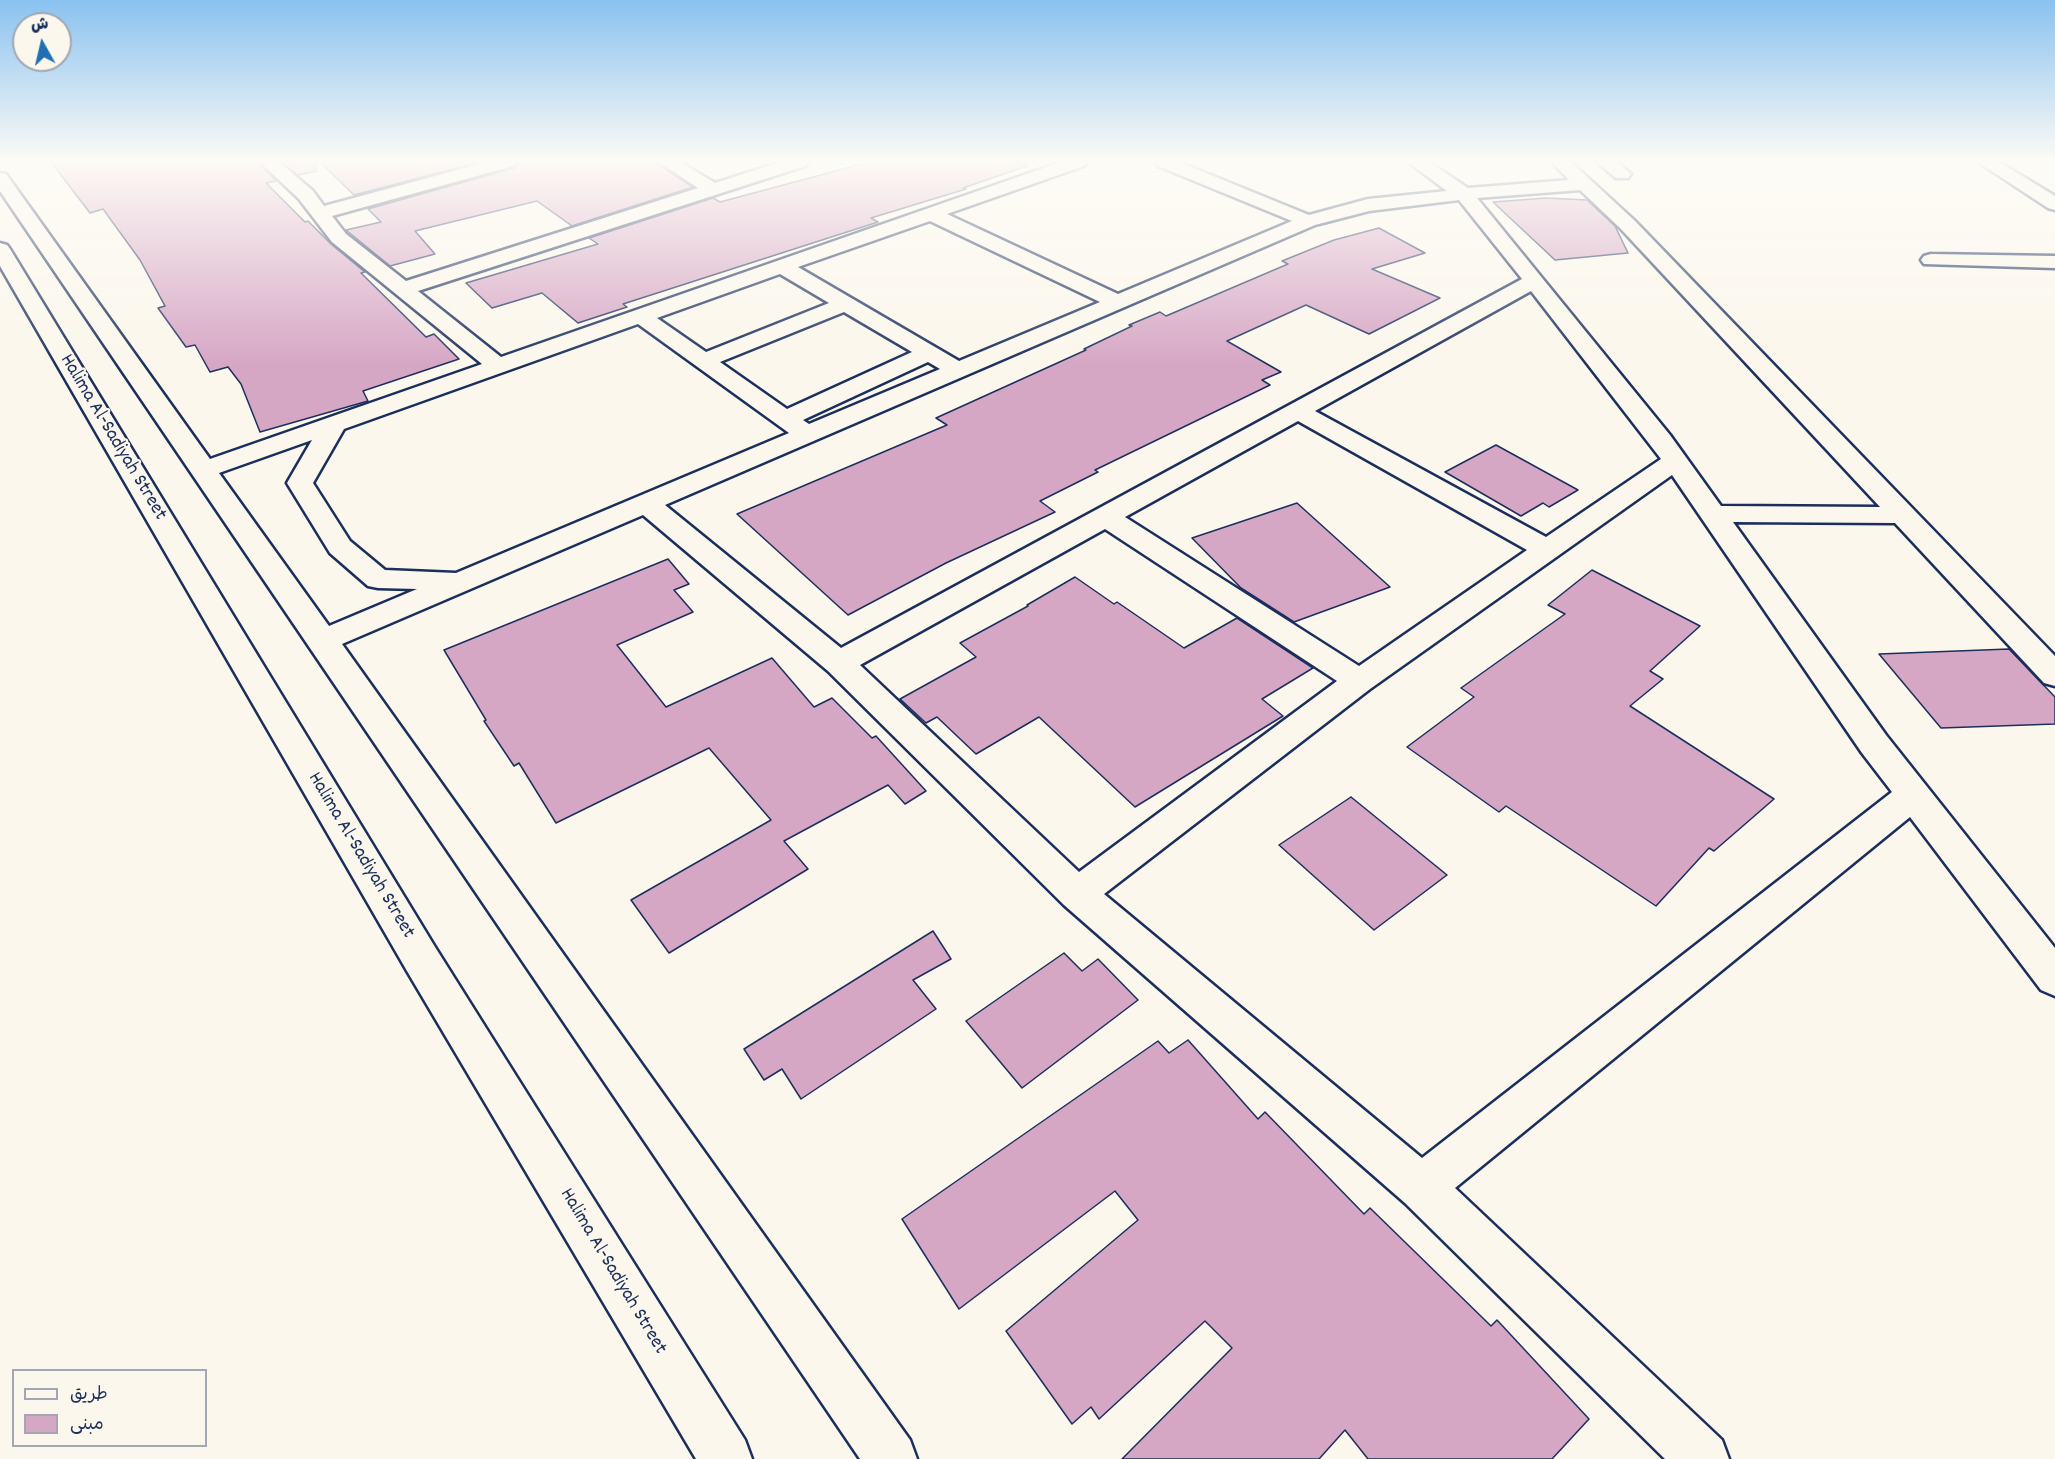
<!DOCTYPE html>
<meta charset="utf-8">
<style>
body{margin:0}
#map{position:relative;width:2055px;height:1459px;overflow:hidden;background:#fbf7ec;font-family:Dekko,"Playpen Sans Arabic",sans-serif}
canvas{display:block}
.legend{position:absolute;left:12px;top:1369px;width:195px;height:78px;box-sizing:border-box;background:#fbf7ec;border:2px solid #a1a7b3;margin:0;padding:8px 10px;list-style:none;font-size:18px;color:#1b2f5e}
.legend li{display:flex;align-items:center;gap:12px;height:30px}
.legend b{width:30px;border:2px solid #a1a7b3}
.north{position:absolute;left:12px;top:12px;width:60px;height:60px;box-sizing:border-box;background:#fbf7ec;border:2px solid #a1a7b3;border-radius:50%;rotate:352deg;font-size:16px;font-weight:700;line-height:24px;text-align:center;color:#1b2f5e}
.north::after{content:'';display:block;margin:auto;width:21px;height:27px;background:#1f6fb2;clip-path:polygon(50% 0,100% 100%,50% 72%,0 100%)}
</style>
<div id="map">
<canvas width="2055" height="1459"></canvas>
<ul class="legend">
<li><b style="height:8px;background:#fbf7ec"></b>طريق</li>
<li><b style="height:16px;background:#d6a6c5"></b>مبنى</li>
</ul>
<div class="north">ش</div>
</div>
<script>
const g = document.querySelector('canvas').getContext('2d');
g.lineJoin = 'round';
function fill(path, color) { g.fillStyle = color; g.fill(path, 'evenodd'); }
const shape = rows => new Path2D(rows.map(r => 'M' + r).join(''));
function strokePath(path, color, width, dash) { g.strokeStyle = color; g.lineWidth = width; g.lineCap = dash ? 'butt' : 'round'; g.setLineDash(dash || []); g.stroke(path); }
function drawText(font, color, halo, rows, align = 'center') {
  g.font = font + ' Dekko,sans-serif'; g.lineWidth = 4.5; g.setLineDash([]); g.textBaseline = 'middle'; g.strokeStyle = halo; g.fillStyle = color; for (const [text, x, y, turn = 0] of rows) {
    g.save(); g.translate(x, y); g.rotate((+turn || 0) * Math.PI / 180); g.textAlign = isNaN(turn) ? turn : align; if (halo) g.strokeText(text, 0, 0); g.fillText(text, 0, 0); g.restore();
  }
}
const building = shape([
 [51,162,258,162,276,181,266,183,305,222,308,221,331,244,365,272,361,273,426,337,434,334,459,359,363,391,368,401,260,432,241,384,228,367,210,372,195,345,186,347,158,308,165,306,140,260,103,209,90,213,51,162],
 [282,162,315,162,316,171,298,175,282,162],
 [320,162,479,162,354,195,320,162],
 [518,162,654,162,693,187,572,226,537,201,415,231,435,254,390,266,346,230,381,222,368,209,514,168,518,162],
 [869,162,1026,162,1027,166,963,188,966,189,871,218,878,222,623,304,627,307,578,323,542,293,492,308,466,283,598,244,589,238,713,198,720,202,869,162],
 [1546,198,1587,200,1615,226,1628,253,1555,260,1493,202,1546,198],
 [1379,228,1425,253,1372,269,1440,298,1369,334,1306,305,1227,341,1281,372,1262,380,1270,385,1095,470,1098,472,1040,501,1055,512,946,563,848,615,737,514,947,425,936,418,1086,350,1084,349,1132,326,1129,325,1160,312,1166,316,1288,264,1282,261,1334,240,1379,228],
 [1496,445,1578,490,1549,507,1543,503,1521,516,1445,472,1496,445],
 [1297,503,1390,587,1294,622,1241,588,1192,538,1297,503],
 [668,559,689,584,674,590,693,612,617,645,666,707,772,658,814,707,832,698,872,738,876,736,926,791,905,804,888,785,784,841,808,869,669,953,631,900,771,820,709,748,556,823,519,763,514,766,484,721,486,720,444,650,668,559],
 [1592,570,1700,626,1650,671,1663,679,1630,706,1774,799,1714,851,1709,848,1656,906,1506,806,1499,812,1407,747,1474,697,1461,688,1565,614,1548,605,1592,570],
 [1075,577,1114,604,1117,602,1184,648,1237,618,1313,668,1262,699,1283,716,1135,807,1039,717,976,754,937,717,926,723,900,699,976,657,960,643,1028,606,1027,605,1075,577],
 [2009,649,2055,697,2055,724,1941,728,1879,654,2009,649],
 [1351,797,1447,875,1374,930,1279,845,1351,797],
 [933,931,951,959,913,980,936,1009,801,1099,782,1069,764,1080,744,1049,933,931],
 [1064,953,1082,971,1098,959,1138,1000,1022,1088,966,1021,1064,953],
 [1188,1040,1258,1119,1265,1112,1364,1214,1370,1208,1491,1326,1497,1320,1589,1419,1552,1459,1368,1459,1345,1430,1319,1459,1122,1459,1232,1348,1205,1321,1099,1419,1091,1407,1072,1424,1006,1331,1138,1220,1115,1191,959,1309,902,1219,1158,1041,1169,1053,1188,1040]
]);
const minor = shape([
 [260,162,279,162,313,191,324,206,487,162,516,162,513,166,332,216,346,234,406,281,698,188,659,162,680,162,715,183,781,162,808,162,805,166,418,291,501,357,1061,162,1087,162,1084,166,947,214,1118,294,1292,221,1158,166,1155,162,1179,162,1309,215,1368,199,1447,191,1408,162,1429,162,1468,188,1569,180,1552,162,1571,162,1635,221,2055,656,2055,686,2044,683,1895,523,1733,522,1886,735,2055,948,2055,996,2041,990,1910,817,1455,1188,1722,1440,1729,1459,1665,1459,1405,1203,1064,905,828,671,643,515,342,644,910,1440,917,1459,860,1459,0,191,0,173,6,174,210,459,482,364,332,242,299,199,260,162],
 [1580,190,1621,229,1880,507,1721,506,1670,435,1477,198,1580,190],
 [1459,200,1522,279,841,648,665,505,1315,225,1369,211,1459,200],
 [930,221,1100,302,959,361,798,267,930,221],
 [780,274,829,303,706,352,657,318,780,274],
 [1531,291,1661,459,1546,537,1315,411,1531,291],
 [844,312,912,352,787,409,720,362,844,312],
 [638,324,789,433,456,573,385,570,350,541,313,483,344,429,638,324],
 [928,362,940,369,809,424,803,420,928,362],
 [1298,421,1527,550,1359,666,1125,517,1298,421],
 [312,440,287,483,330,553,368,586,378,588,417,589,329,626,219,473,312,440],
 [1672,475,1862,753,1892,792,1422,1158,1104,894,1370,689,1672,475],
 [1105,529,1337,681,1079,872,860,665,1105,529],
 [1597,162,1617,162,1631,174,1628,178,1616,178,1597,162],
 [1978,162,1999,162,2055,196,2055,210,2048,208,1978,162],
 [1931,254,2055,256,2055,268,1924,264,1921,260,1924,256,1931,254]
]);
const tertiary = shape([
 [0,243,7,245,10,249,435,947,745,1440,752,1459,696,1459,407,971,0,266,0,243]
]);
const streetNames = [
 ["Halima Al-Sadiyah Street",112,438,59],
 ["Halima Al-Sadiyah Street",360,856,59],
 ["Halima Al-Sadiyah Street",612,1272,59]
];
fill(building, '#d6a6c5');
strokePath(building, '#1b2f5e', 1.5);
strokePath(minor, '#1b2f5e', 5);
strokePath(tertiary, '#1b2f5e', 5);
fill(minor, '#fbf7ec');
fill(tertiary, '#fbf7ec');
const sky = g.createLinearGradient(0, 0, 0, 366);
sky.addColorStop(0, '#8ac2f0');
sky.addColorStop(0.44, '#fdfbf6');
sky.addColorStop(1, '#fdfbf600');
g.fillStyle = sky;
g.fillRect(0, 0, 2055, 366);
drawText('20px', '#1b2f5e', '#fbf7ec', streetNames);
</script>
